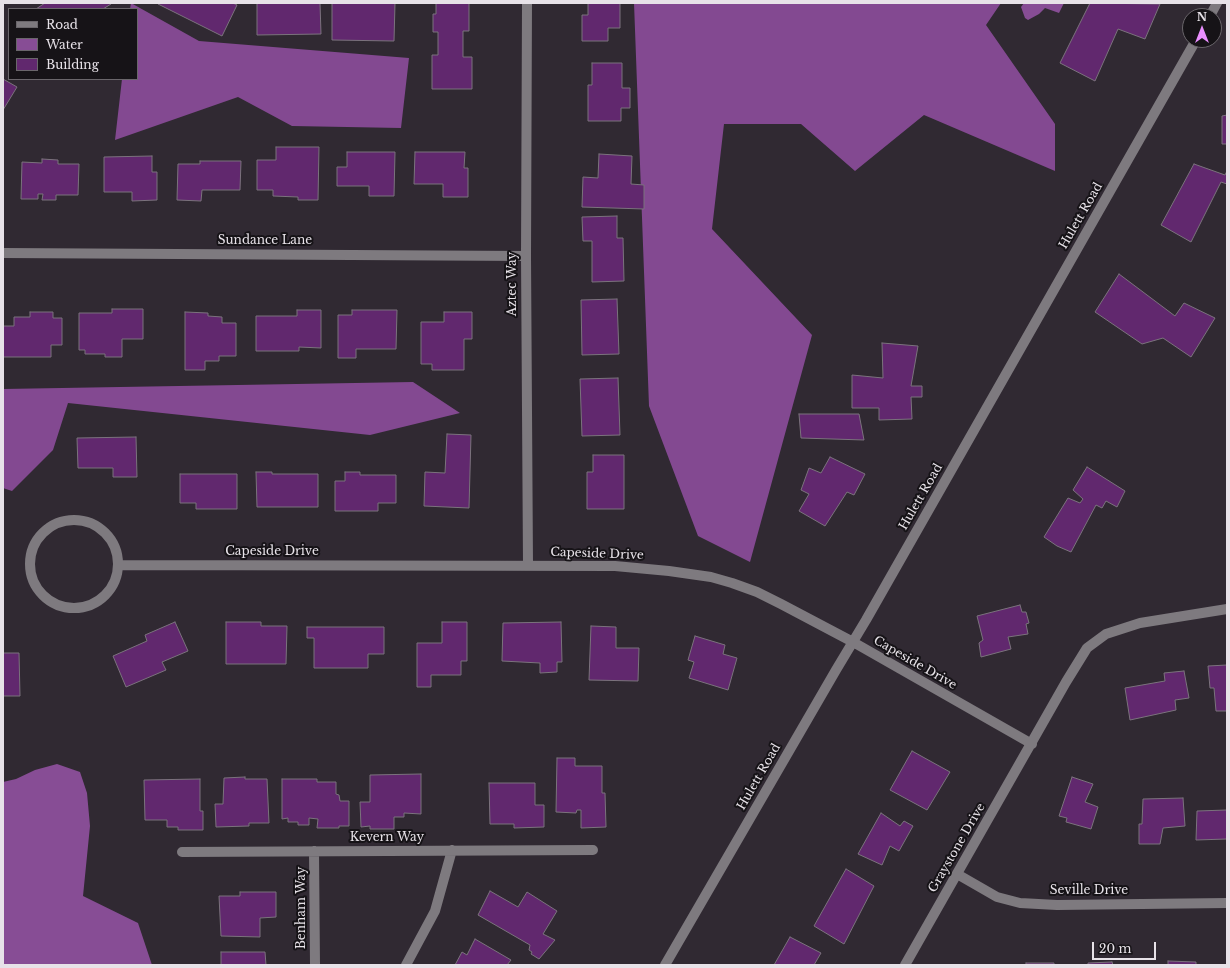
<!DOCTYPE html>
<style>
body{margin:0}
#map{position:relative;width:1230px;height:968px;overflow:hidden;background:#302932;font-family:"Libre Baskerville",serif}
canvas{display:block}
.frame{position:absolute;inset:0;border:4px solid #e7e2e8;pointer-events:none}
.legend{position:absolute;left:8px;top:8px;width:130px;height:72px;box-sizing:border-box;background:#161317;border:1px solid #6a666b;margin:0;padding:5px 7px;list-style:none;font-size:12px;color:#e7e2e8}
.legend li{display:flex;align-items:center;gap:8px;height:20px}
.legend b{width:20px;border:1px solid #6a666b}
.north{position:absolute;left:1182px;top:8px;width:40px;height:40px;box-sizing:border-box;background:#161317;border:1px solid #6a666b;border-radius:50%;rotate:0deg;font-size:11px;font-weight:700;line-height:16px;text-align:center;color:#e7e2e8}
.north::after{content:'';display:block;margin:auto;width:14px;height:18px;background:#e98efe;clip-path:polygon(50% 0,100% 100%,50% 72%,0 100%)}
.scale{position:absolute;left:1092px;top:942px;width:64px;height:18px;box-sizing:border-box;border:2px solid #e7e2e8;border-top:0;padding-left:5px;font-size:12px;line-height:14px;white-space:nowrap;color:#e7e2e8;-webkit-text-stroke:3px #161317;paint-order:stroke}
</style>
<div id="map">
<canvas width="1230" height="968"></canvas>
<div class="frame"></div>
<ul class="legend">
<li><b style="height:5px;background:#7e7a7f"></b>Road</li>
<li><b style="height:11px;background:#874d95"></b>Water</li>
<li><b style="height:11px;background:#61286e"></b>Building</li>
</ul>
<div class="north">N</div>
<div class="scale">20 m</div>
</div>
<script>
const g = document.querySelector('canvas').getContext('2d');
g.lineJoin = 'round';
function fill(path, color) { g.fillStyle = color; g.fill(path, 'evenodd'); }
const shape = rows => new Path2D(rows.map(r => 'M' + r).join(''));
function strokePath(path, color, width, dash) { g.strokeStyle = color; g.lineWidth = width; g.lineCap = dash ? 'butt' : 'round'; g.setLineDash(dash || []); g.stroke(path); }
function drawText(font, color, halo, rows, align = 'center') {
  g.font = font + ' "Libre Baskerville",serif'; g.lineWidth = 4; g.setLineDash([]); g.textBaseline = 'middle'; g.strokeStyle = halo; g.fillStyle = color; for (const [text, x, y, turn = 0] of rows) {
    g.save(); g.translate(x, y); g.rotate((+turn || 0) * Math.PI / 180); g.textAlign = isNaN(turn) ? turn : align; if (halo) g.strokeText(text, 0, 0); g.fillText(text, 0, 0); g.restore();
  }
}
const forest = shape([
 [131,3,199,41,409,58,401,128,292,126,238,97,115,140,122,79,137,79,137,9,130,9],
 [634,3,1001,3,986,25,1055,124,1055,171,924,115,855,171,801,124,724,124,712,229,812,335,750,562,698,536,649,406],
 [413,382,460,413,370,435,68,403,53,450,12,491,3,488,3,389]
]);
const water = shape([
 [1024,3,1064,3,1059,13,1045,8,1039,14,1028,20,1025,18,1021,7],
 [57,764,80,772,87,793,90,826,83,896,138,923,152,965,3,965,3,782,16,779,35,770]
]);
const building = shape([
 [45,3,110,3,111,4,103,9,36,9,45,3],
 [158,3,233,3,237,5,222,36,158,4,158,3],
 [257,3,320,3,321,34,257,35,257,3],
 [332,3,395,3,394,41,332,40,332,3],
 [436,3,469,3,469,31,463,31,463,57,472,57,472,89,432,89,432,55,438,55,438,32,433,32,433,14,436,14,436,3],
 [588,3,620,3,620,28,608,28,608,41,582,41,582,15,588,15,588,3],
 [1090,3,1160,4,1145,39,1118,29,1095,81,1060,63,1090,3],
 [592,63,622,63,622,88,630,88,630,108,621,108,621,121,588,121,588,85,592,85,592,63],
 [3,79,17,87,3,110,3,79],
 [1227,115,1227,144,1222,144,1222,116,1227,115],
 [276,147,319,147,318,200,298,200,298,197,273,196,273,190,257,190,257,160,276,160,276,147],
 [347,152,395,152,394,196,369,196,369,186,337,186,337,167,347,167,347,152],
 [415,152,465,152,464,168,468,168,468,197,443,197,443,184,414,184,415,152],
 [599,154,632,156,631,184,644,185,644,209,582,207,583,177,598,178,599,154],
 [152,156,152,172,157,172,157,200,132,201,132,192,104,192,104,157,152,156],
 [42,159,58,160,58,164,79,164,78,195,56,195,56,200,42,200,43,194,38,194,38,199,21,199,22,162,42,163,42,159],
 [200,161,241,161,240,190,202,190,201,201,177,200,178,164,200,164,200,161],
 [1194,164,1225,175,1227,171,1227,184,1221,182,1191,242,1161,225,1194,164],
 [617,216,617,238,623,238,624,281,592,282,592,241,583,241,582,217,617,216],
 [1119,274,1175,316,1184,303,1215,318,1191,357,1163,338,1142,344,1095,312,1119,274],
 [617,299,619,354,582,355,581,300,617,299],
 [112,309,143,309,143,339,122,339,122,357,105,357,105,354,85,354,85,350,79,350,79,313,112,313,112,309],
 [297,310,321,310,321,348,299,347,299,351,256,351,256,316,297,316,297,310],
 [352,310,397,310,396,349,356,349,356,358,338,358,338,315,352,315,352,310],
 [30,312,53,312,53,318,62,318,62,345,51,345,51,357,3,357,3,326,14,326,14,317,30,317,30,312],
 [185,312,208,313,208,316,222,317,222,323,236,323,236,356,219,356,219,361,205,361,205,370,185,370,185,312],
 [444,312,472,312,472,339,464,339,464,370,432,370,432,364,421,364,421,322,444,322,444,312],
 [882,343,918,346,911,386,922,386,922,397,911,397,912,419,879,420,879,408,852,408,852,375,883,378,882,343],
 [618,378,620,435,582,436,580,379,618,378],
 [799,414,859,414,864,440,801,438,799,414],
 [447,434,471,435,469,508,424,506,425,472,445,473,447,434],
 [136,437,137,477,113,477,113,468,78,468,77,438,136,437],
 [593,455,624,455,624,509,587,509,587,472,593,472,593,455],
 [830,457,865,474,854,495,847,492,825,526,799,511,809,494,801,490,809,468,821,473,830,457],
 [1087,467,1125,491,1117,507,1106,501,1102,508,1096,505,1071,552,1057,546,1044,537,1068,498,1080,503,1083,499,1073,490,1087,467],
 [256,472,272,472,272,474,318,474,318,507,257,507,256,472],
 [345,472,360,472,360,475,396,475,396,503,378,503,378,511,335,511,335,481,345,481,345,472],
 [180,474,237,474,237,509,196,509,196,503,180,503,180,474],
 [1020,605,1022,612,1026,612,1029,623,1026,624,1028,634,1008,637,1011,649,981,657,979,643,983,640,977,616,1020,605],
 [175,622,188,651,162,662,166,670,126,687,113,656,147,641,145,635,175,622],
 [226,622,261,622,261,626,287,626,286,664,226,664,226,622],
 [442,622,467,622,467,661,461,661,461,675,431,675,431,687,417,687,417,643,442,643,442,622],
 [561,622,562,662,557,662,557,672,540,673,540,663,502,661,503,623,561,622],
 [591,626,616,627,616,648,639,648,638,681,589,680,591,626],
 [307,627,384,627,384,654,368,654,368,668,314,668,314,638,307,638,307,627],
 [695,636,725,645,723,654,737,658,728,690,689,678,694,662,688,660,695,636],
 [3,653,19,653,20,696,3,696,3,653],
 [1227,665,1227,711,1216,711,1214,688,1210,688,1208,666,1227,665],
 [1184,671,1189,698,1175,700,1176,710,1130,720,1125,688,1165,681,1164,673,1184,671],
 [912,751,950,772,927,810,890,790,912,751],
 [557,758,575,758,575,766,602,766,602,793,605,793,606,827,581,828,581,810,577,810,576,813,556,812,557,758],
 [421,774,421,814,404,813,404,817,394,817,394,829,370,829,370,826,361,827,360,802,370,802,370,775,421,774],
 [245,777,245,779,267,779,269,823,249,823,249,826,216,827,215,804,223,804,224,778,245,777],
 [1072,777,1093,784,1085,802,1098,807,1091,829,1066,822,1067,818,1059,816,1072,777],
 [200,779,200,811,203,811,203,830,178,830,178,827,167,827,167,820,145,820,144,780,200,779],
 [282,779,317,779,317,782,336,782,336,794,339,795,340,801,349,801,349,826,339,826,339,828,317,828,318,819,309,818,309,825,298,825,298,822,288,822,288,818,282,819,282,779],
 [489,783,535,783,535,805,544,805,544,827,514,828,514,824,490,824,489,783],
 [1183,798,1185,826,1163,828,1160,844,1139,844,1139,824,1142,824,1143,799,1183,798],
 [1227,810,1227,839,1196,840,1197,811,1227,810],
 [881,813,900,826,904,821,913,826,899,851,890,846,882,865,858,854,881,813],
 [846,869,874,886,844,944,814,926,846,869],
 [490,891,518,907,527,892,557,911,543,934,555,940,539,959,531,954,532,952,529,950,530,945,478,915,490,891],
 [240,892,276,892,276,917,260,918,260,937,221,936,219,896,240,896,240,892],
 [790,937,821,953,814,965,774,965,790,937],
 [475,939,511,960,507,965,455,965,462,952,467,955,475,939],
 [221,952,265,952,266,965,221,965,221,952],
 [1168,961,1196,962,1196,965,1168,965,1168,961],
 [1112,962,1113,965,1088,965,1088,963,1112,962],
 [1026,963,1054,963,1054,965,1026,965,1026,963]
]);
const minor = shape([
 [527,3,526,256,528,565],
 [1210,16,1217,3],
 [3,253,526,256],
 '30 564a44 44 0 1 1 88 0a44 44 0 1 1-88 0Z',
 [118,565,615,566,669,571,711,577,732,583,757,592,781,604,853,642,1032,744],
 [314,851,315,965],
 [182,852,593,850],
 [957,874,997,897,1020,903,1057,905,1227,903],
 [406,965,435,911,452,850],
 [665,965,836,670,866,620,1196,40],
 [905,965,1066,682,1087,648,1106,634,1140,623,1227,609]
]);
const streetNames = [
 ["Hulett Road",1081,216,-60],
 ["Sundance Lane",265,241],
 ["Aztec Way",513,284,-90],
 ["Hulett Road",921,497,-60],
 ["Capeside Drive",272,552],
 ["Capeside Drive",597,554,2],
 ["Capeside Drive",915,663,30],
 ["Hulett Road",759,777,-60],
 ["Kevern Way",387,838],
 ["Graystone Drive",957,848,-60],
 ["Seville Drive",1089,891],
 ["Benham Way",302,908,-90]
];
fill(forest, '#834991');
fill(water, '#874d95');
fill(building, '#61286e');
strokePath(building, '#7b737d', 1);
strokePath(minor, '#7e7a7f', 10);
drawText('12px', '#e7e2e8', '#161317', streetNames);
</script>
